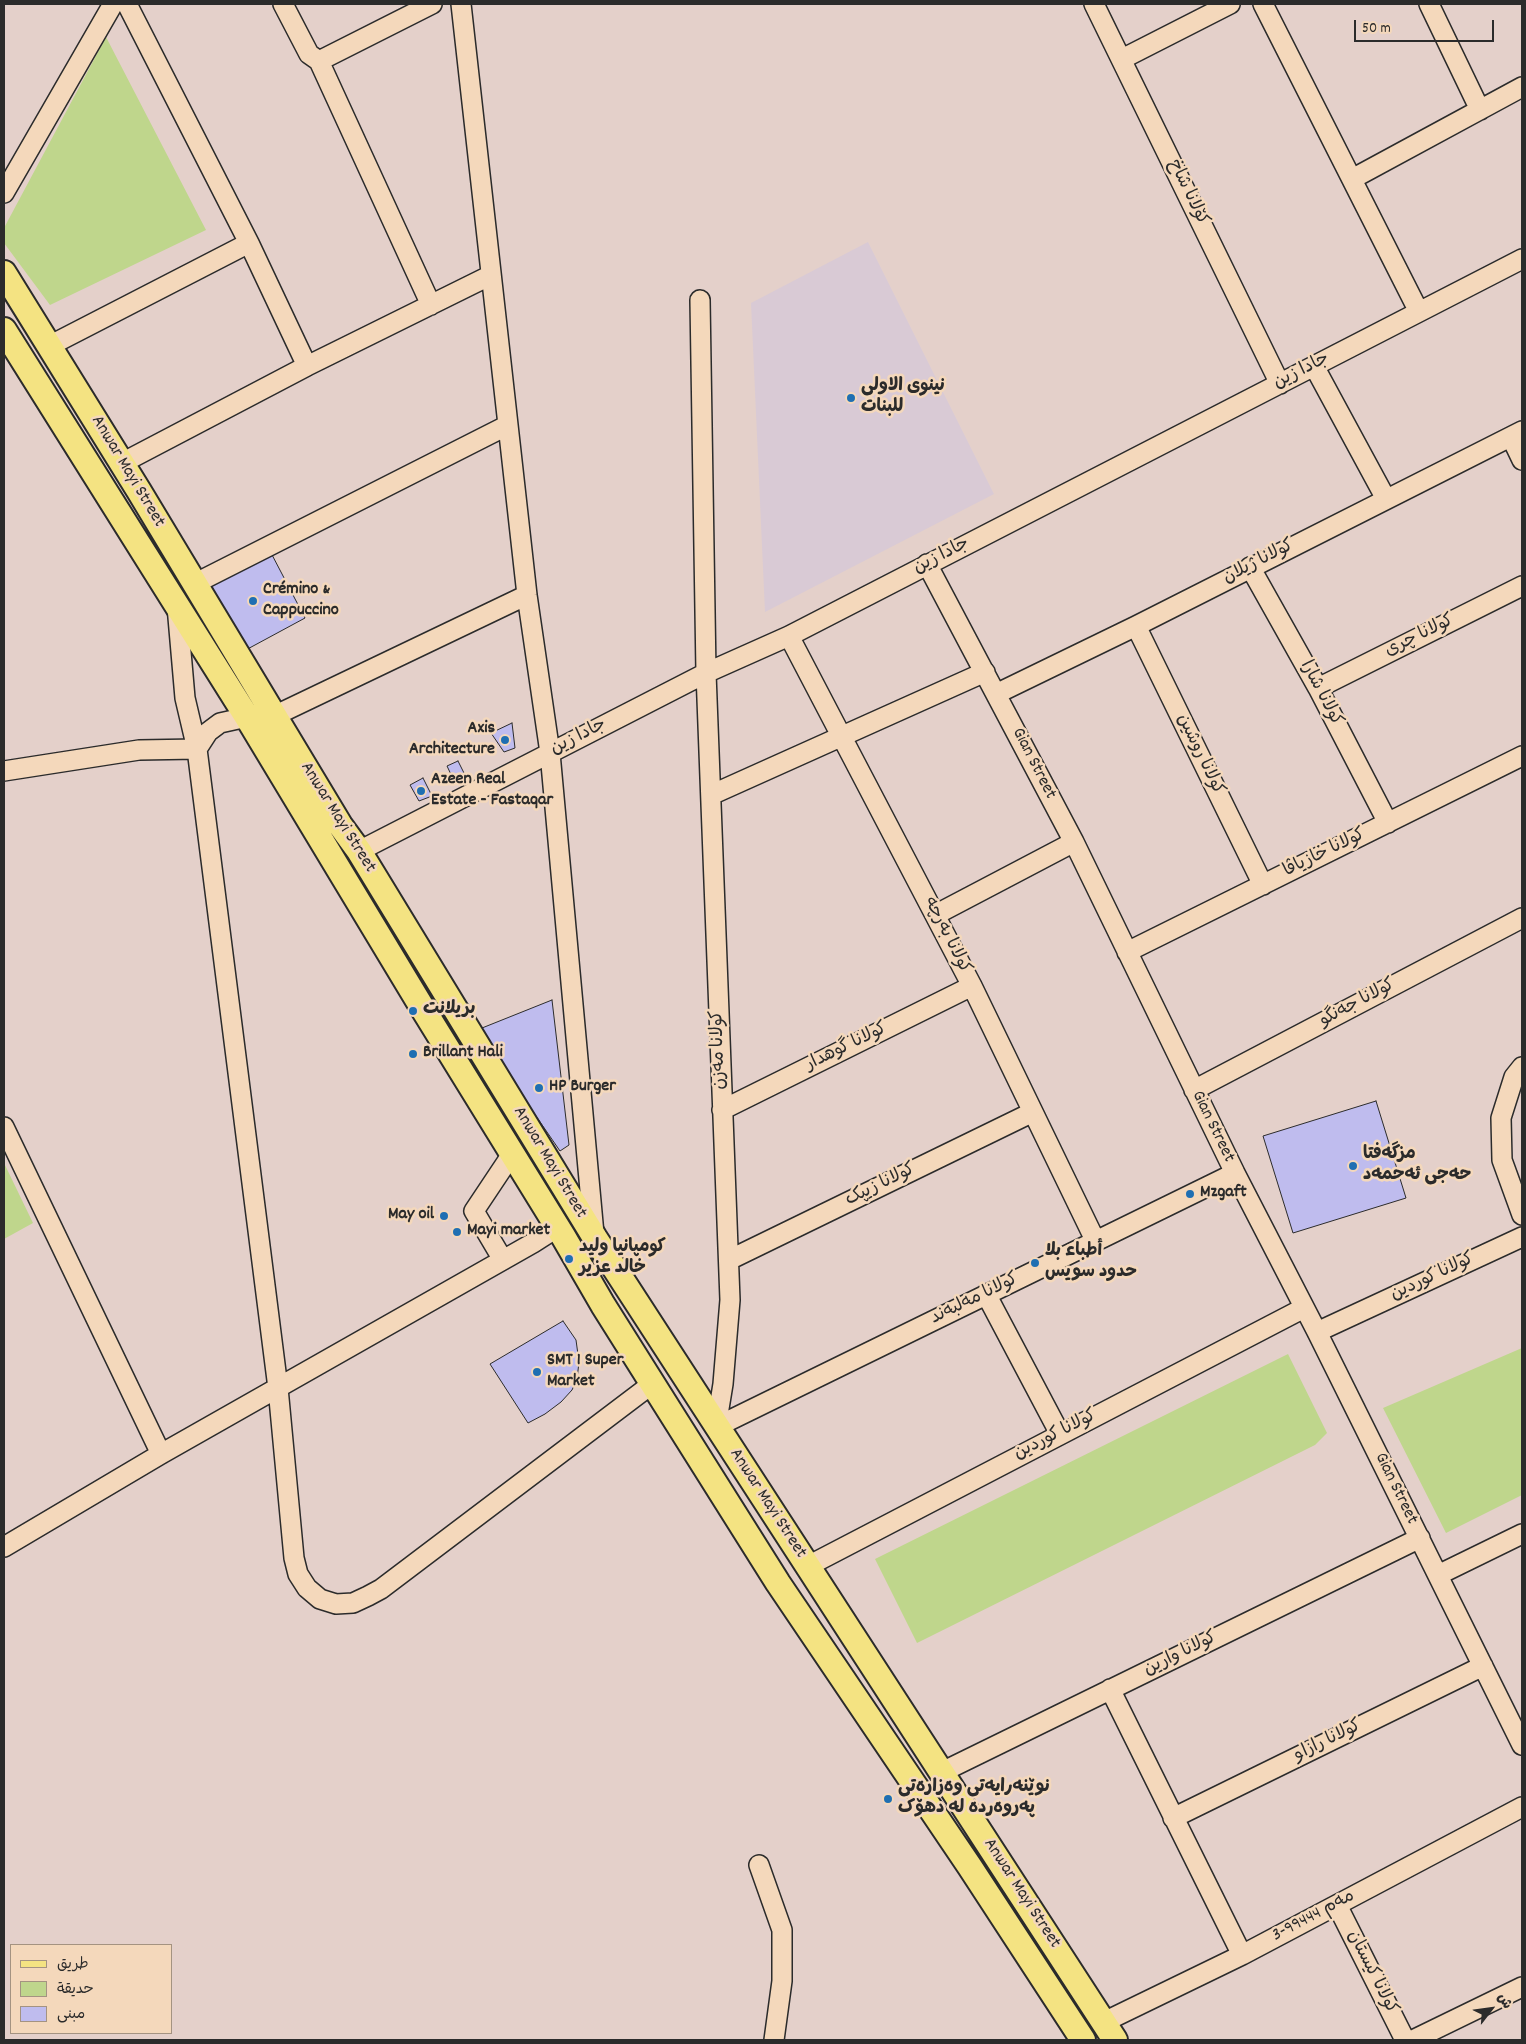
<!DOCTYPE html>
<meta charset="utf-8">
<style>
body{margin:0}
#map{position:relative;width:1526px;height:2044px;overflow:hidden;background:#e4d0ca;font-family:Dekko,"Playpen Sans Arabic",sans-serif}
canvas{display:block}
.frame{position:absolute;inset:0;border:5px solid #2b2b2b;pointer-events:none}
.legend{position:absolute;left:10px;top:1944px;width:162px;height:90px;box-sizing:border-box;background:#f4d8bb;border:1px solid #a49381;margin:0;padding:6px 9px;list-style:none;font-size:15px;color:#2b2b2b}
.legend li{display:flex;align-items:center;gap:10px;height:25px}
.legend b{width:25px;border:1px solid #a49381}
.north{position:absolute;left:1466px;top:1984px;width:50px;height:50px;-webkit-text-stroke:4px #f4d8bb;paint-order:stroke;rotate:60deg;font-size:14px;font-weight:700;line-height:20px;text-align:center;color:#2b2b2b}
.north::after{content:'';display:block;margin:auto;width:18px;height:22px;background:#2b2b2b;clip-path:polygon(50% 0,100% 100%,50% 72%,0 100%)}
.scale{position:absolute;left:1354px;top:20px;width:140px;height:22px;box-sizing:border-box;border:2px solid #2b2b2b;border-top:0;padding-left:6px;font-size:15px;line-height:18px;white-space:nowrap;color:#2b2b2b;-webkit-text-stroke:4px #f4d8bb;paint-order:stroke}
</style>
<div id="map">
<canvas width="1526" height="2044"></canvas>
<div class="frame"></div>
<ul class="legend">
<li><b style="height:6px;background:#f4e382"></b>طريق</li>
<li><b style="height:14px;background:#bfd68c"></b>حديقة</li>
<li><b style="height:14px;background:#bfbcee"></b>مبنى</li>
</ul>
<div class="north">ش</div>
<div class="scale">50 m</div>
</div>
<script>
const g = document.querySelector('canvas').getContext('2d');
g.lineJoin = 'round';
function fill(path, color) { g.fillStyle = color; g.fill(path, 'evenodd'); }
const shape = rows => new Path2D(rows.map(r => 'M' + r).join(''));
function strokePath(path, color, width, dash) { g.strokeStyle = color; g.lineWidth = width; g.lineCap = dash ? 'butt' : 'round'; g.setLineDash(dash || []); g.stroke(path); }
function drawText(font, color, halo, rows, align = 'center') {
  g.font = font + ' Dekko,"Playpen Sans Arabic",sans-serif'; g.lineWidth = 5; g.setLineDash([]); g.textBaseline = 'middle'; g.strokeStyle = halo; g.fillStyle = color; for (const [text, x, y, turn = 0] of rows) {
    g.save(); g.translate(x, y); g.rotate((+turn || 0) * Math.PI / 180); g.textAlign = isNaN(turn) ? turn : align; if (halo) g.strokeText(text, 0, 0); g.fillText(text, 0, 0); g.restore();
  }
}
const built = shape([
 [868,242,994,494,765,612,751,303]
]);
const green = shape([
 [106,37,206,230,50,305,4,243,4,228],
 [4,1163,33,1223,4,1239],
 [1522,1348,1522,1495,1446,1533,1383,1408],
 [1288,1354,1327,1433,1315,1445,917,1643,875,1559]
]);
const building = shape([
 [270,551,305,618,242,652,200,584,270,551],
 [512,723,515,748,504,752,491,733,512,723],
 [458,761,466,777,455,783,447,766,458,761],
 [423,778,432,796,419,801,410,785,423,778],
 [552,1000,569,1145,560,1151,477,1030,552,1000],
 [1376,1101,1406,1198,1293,1233,1263,1136,1376,1101],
 [563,1321,576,1340,579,1362,577,1379,572,1390,561,1402,545,1414,528,1423,490,1364,563,1321]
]);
const minor = shape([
 [127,4,249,243,307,366],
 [283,4,309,54,319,61,431,305],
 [461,4,527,595,550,753,594,1234],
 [1094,4,1280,384],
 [1263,4,1419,312],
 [1429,4,1480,110],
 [1122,59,1230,4],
 [319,61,432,4],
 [1352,179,1522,87],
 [4,193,113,4],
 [700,300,706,673,730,1300,723,1384,716,1427],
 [49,346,249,243],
 [1314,366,1386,499],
 [1511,437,1522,460],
 [122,463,307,366,491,275],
 [927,564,1074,842,1235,1173,1317,1332,1522,1745],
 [1250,567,1318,688,1388,823],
 [194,584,508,425],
 [177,606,185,698,197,749,278,1388,294,1558,298,1574,307,1588,320,1599,336,1604,353,1603,368,1596,381,1589,652,1384],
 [1136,626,1263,885],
 [789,636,972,986,1095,1240],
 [1318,688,1522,586],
 [996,694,1136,626,1522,431],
 [274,716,527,595],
 [197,749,208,732,220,723,247,717],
 [4,771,139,750,197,749],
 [711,795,985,672],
 [359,851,706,673,789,636,1522,259],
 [935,915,1074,842],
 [1127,952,1522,756],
 [1522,1067,1514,1077,1501,1118,1502,1160,1522,1215],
 [1194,1090,1522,918],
 [722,1110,972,986],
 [4,1127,161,1454],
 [503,1260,474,1211,512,1154],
 [729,1260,1033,1112],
 [986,1294,1060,1434],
 [1317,1332,1522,1237],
 [716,1427,1235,1173],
 [4,1547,161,1454,533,1243,558,1227],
 [808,1566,1304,1308],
 [1438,1575,1522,1534],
 [1110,1689,1242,1955],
 [942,1772,1420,1538],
 [1173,1818,1483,1666],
 [759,1865,782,1930,782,1981,774,2040],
 [1337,1905,1405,2040],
 [1104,2022,1242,1955,1522,1807],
 [1413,2040,1522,1987]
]);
const major = shape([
 [4,273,139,491,340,825,359,851,595,1238,1115,2040],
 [4,330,247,717,423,1009,563,1236,603,1305,778,1583,970,1867,1083,2040]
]);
const markers = [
 [851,398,5,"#1f6fb2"],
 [253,601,5,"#1f6fb2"],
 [505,740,5,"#1f6fb2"],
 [421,791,5,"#1f6fb2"],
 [413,1011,5,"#1f6fb2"],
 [413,1054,5,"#1f6fb2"],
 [539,1088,5,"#1f6fb2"],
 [1353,1166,5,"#1f6fb2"],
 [1190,1194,5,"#1f6fb2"],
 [444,1216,5,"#1f6fb2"],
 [457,1232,5,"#1f6fb2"],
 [569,1259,5,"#1f6fb2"],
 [1035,1263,5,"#1f6fb2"],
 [537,1372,5,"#1f6fb2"],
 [888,1799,5,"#1f6fb2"]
];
const streetNames = [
 ["کۆلانا شاخ",1187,193,64],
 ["جادا زین",1302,372,-27],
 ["Anwar Mayi Street",127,472,59],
 ["جادا زین",942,557,-27],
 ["کولانا ژیلان",1259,563,-27],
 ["کولانا چری",1420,637,-26],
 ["کولانا شارا",1320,694,62],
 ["جادا زین",579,738,-27],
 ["کولانا روشین",1199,755,64],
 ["Gian Street",1033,764,63],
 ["Anwar Mayi Street",337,818,58],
 ["کولانا خازیاڤا",1325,854,-26],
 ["کولانا بەرچە",946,936,63],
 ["کولانا جەنگو",1358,1004,-28],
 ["کولانا گوهدار",847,1048,-26],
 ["کولانا مەزن",720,1050,-92],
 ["Gian Street",1212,1127,64],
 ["Anwar Mayi Street",549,1163,59],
 ["کولانا زیپک",881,1186,-26],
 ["کولانا کوردین",1433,1278,-25],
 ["کولانا مەلبەند",975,1300,-26],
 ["کولانا کوردین",1056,1436,-27],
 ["Gian Street",1395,1489,64],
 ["Anwar Mayi Street",767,1504,57],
 ["کولانا وارین",1181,1655,-26],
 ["کولانا رازاو",1328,1742,-26],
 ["Anwar Mayi Street",1021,1894,57],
 ["مەم 99444-3",1314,1917,-28],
 ["کولانا کیستان",1371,1973,63]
];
const poiNames = [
 ["نينوى الاولى",861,388],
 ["للبنات",861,409],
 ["Crémino &",263,591],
 ["Cappuccino",263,612],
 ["Axis",495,730,"right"],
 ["Architecture",495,751,"right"],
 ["Azeen Real",431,781],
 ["Estate - Fastaqar",431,802],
 ["بریلانت",423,1011],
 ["Brillant Hali",423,1054],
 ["HP Burger",549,1088],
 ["مزگەفتا",1363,1156],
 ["حەجی ئەحمەد",1363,1177],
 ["Mzgaft",1200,1194],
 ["May oil",434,1216,"right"],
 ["Mayi market",467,1232],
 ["كومپانيا وليد",579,1249],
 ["خالد عزير",579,1270],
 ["أطباء بلا",1045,1253],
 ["حدود سويس",1045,1274],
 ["SMT 1 Super",547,1362],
 ["Market",547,1383],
 ["نوێنەرایەتی وەزارەتی",898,1789],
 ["پەروەردە لە دهۆک",898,1810]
];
fill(built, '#d9cad5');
fill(green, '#bfd68c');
fill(building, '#bfbcee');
strokePath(building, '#2b2b2b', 1);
strokePath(minor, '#2b2b2b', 22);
strokePath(major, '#2b2b2b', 28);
strokePath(minor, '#f4d8bb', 19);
strokePath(major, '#f4e382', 24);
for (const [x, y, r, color] of markers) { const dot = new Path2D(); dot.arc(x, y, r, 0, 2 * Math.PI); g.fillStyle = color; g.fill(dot); strokePath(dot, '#f4d8bb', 2); }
drawText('18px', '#2b2b2b', '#f4d8bb', streetNames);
drawText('bold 18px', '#2b2b2b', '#f4d8bb', poiNames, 'left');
</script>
